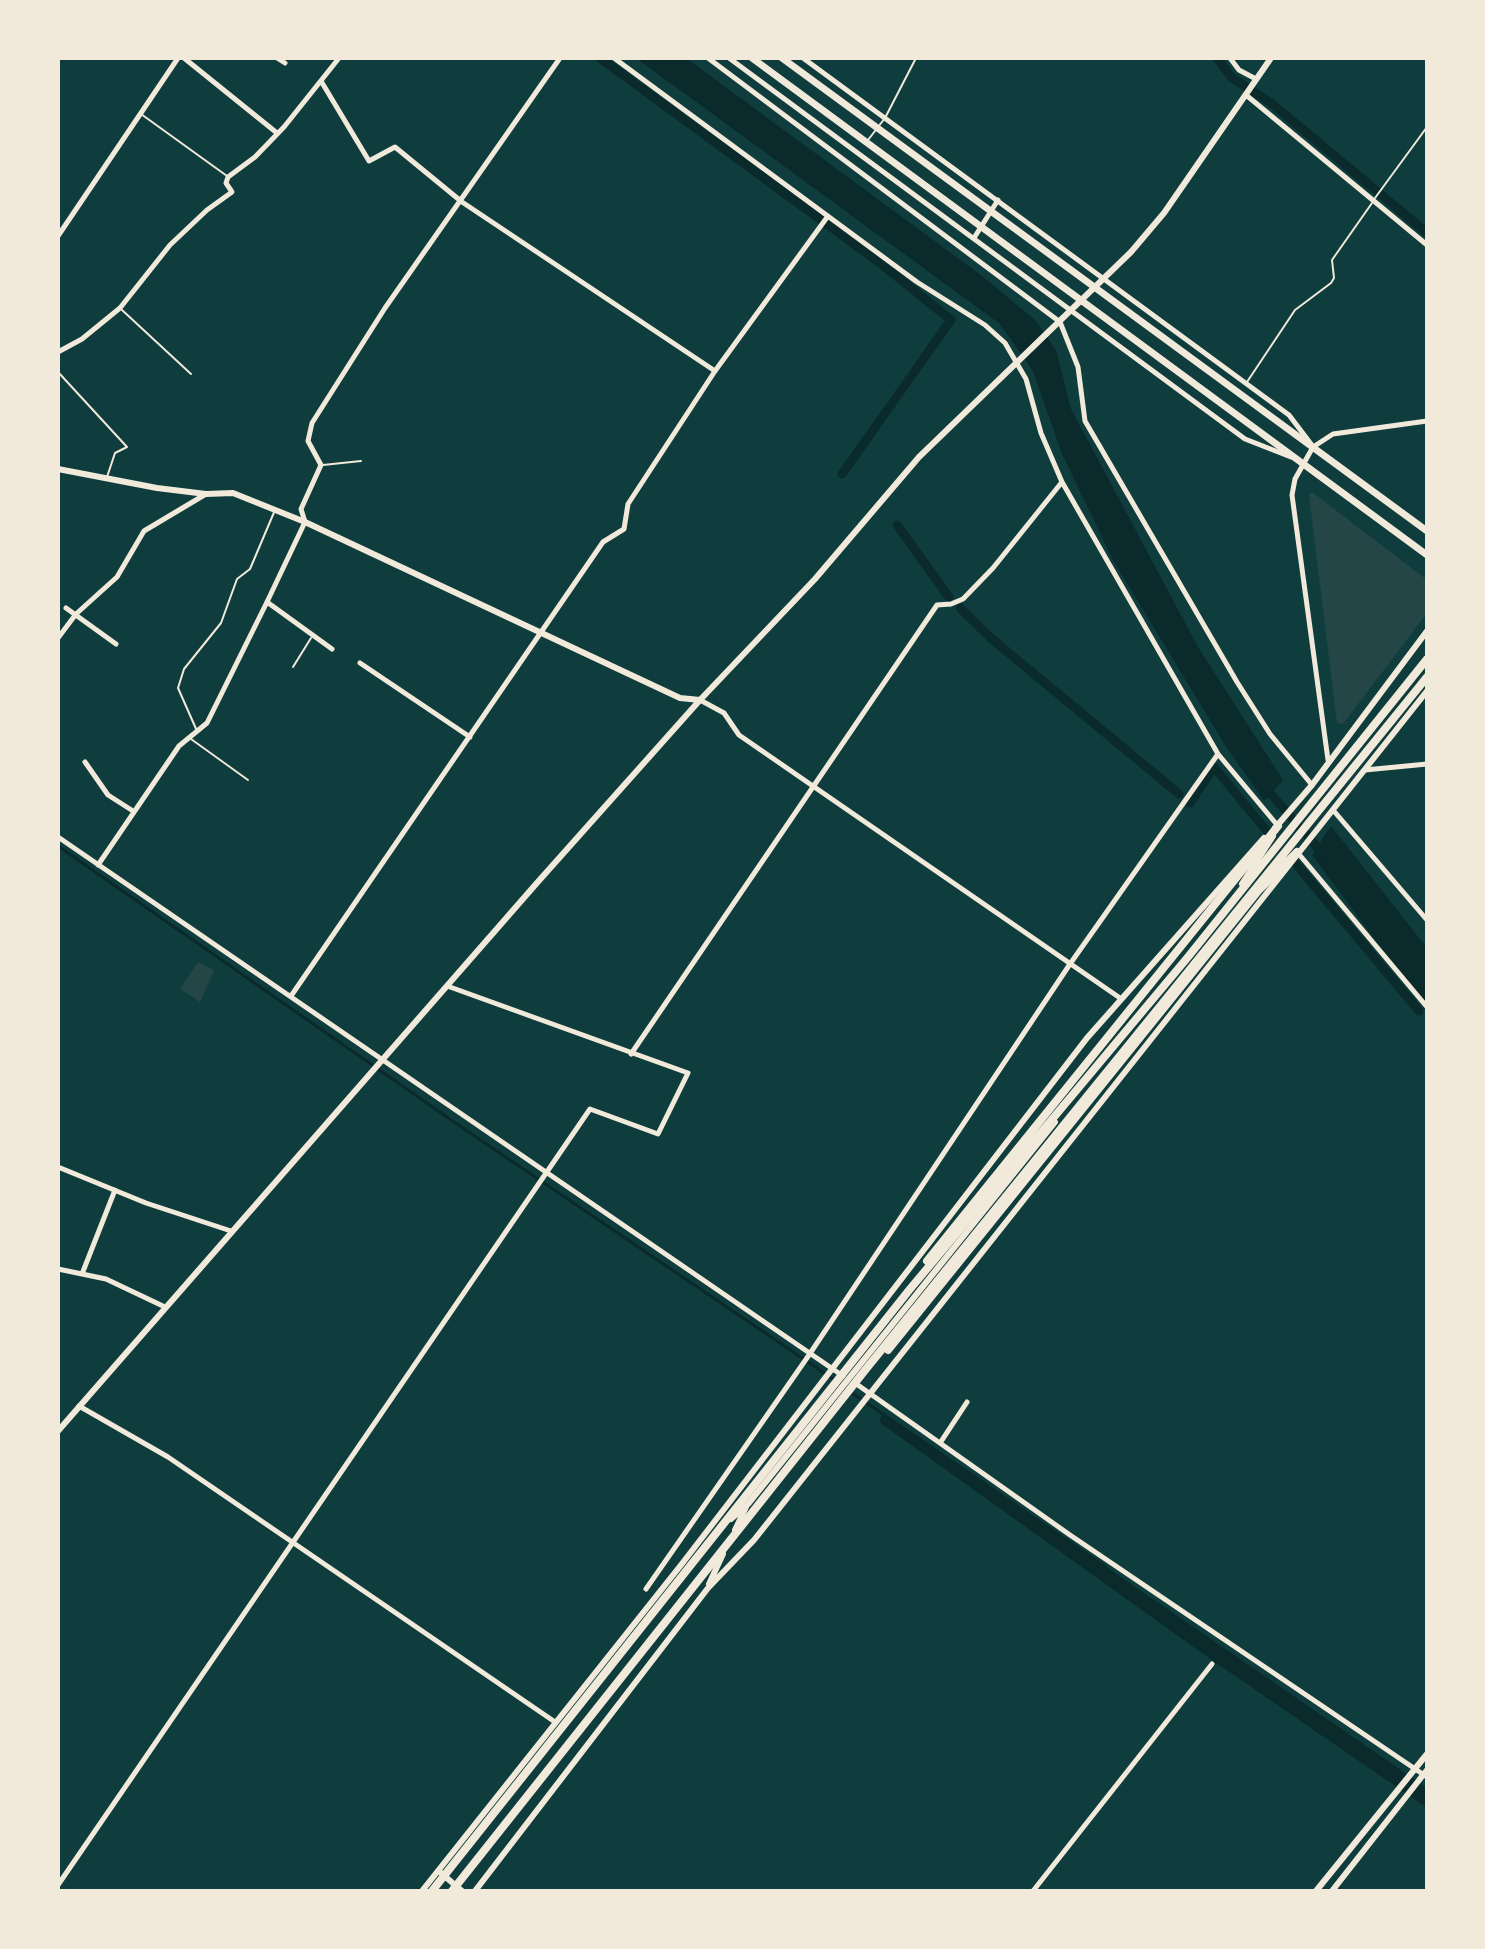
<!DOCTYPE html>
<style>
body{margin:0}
#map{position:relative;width:1485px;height:1949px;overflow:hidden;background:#0f3d3e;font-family:Lora,serif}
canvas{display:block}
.frame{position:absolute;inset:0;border:60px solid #f1e9da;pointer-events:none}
</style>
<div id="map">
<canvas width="1485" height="1949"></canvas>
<div class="frame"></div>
</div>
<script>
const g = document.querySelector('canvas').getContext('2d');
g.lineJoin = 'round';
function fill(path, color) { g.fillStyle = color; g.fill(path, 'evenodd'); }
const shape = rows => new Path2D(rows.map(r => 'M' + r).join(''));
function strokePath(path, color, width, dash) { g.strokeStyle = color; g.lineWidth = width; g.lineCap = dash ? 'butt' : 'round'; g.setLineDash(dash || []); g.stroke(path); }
const green = shape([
 [1312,492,1427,580,1427,613,1343,724,1337,723,1309,495],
 [198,962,214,970,200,1002,180,989]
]);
const water = shape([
 [636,58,686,58,982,276,1035,320,1056,350,1071,409,1198,647,1283,780,1264,801,1225,745,1113,560,1062,454,1033,371,1000,324],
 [1331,826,1427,948,1427,1010,1312,855],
 [883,1413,1427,1788,1427,1808,1199,1651,879,1422]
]);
const stream = shape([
 [58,846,454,1122,836,1381],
 [842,1386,1106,1567]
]);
const canal = shape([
 [600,58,880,263,951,320,842,474],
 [1217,58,1231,77,1271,103,1427,233],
 [897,525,949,597],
 [960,608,992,639,1179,794],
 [1264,786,1325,856],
 [1190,803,1214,767,1266,830],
 [1296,864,1419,1011]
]);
const service = shape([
 [141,114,227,176],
 [868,140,885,118,916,58],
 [1375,198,1427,127],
 [122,310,191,374],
 [58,372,127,447,115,453,107,477],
 [1247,382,1295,310,1331,283,1334,278,1332,260,1372,203],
 [58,430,58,431],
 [323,465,361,461],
 [293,667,311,638],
 [197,731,178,688,184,669,221,623,237,579,250,569,275,510],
 [191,739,248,780]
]);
const minor = shape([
 [184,58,277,133],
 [277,58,285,63],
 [614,58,917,282,985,325,1005,343,1026,379,1041,433,1062,482,1218,754,1278,826],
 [708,58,1060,322,1078,367,1085,421,1237,682,1270,734,1312,785],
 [729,58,1245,439,1291,457],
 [803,58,1289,415,1311,444],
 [1230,58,1239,70,1256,79],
 [321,81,369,161,395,147,462,202,715,371],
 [1246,95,1427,245],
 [58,236,178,58],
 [974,238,998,200],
 [58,352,82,339,120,308,170,245,207,210,232,192,226,183,228,177,255,157,284,127,339,58],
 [267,602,332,649],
 [66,608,116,644],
 [58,638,76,614,117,577,144,531,206,494],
 [360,663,470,737],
 [700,700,724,713,739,735,1120,998],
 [1328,760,1292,495,1295,479,1313,447,1333,434,1427,421],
 [85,762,108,795,133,811],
 [1365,770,1427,764],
 [1333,810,1427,920],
 [58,837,843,1376],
 [1298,853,1427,1007],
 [98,865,179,746,207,723,267,602,305,522,301,509,321,465,308,441,312,423,385,308,560,58],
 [291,996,603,542,624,529,628,504,715,371,828,216],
 [631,1054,937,605,951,604,963,599,993,568,1062,482],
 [58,1167,146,1203,231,1231],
 [115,1190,82,1274,106,1279,165,1307],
 [58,1269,82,1274],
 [855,1383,1070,1535,1427,1777],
 [79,1406,168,1457,555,1722],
 [940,1443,967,1402],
 [646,1589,809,1355,1070,964,1218,754],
 [58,1885,590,1109,658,1134,688,1073,450,987],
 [1033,1891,1212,1664]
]);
const tertiary = shape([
 [58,469,157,488,206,494,233,493,305,522,680,698,700,700],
 [1275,828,1312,785,1427,631],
 [1242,884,1273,836],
 [58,1431,536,884,700,700,815,579,919,457,1131,252,1164,213,1271,58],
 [731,1519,748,1504,1055,1122],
 [735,1530,746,1507],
 [709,1584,723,1554],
 [441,1873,462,1891],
 [422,1891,681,1565,1087,1038,1264,838],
 [475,1891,708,1588,754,1540,1427,691],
 [1316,1891,1427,1754],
 [1332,1891,1427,1770]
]);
const secondary = shape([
 [752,58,1427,555],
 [782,58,1427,531]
]);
const trunk = shape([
 [927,1261,1278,826],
 [888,1350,1258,891,1297,852],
 [432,1891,910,1289,1188,957,1427,659],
 [452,1891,866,1369,1427,677]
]);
fill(green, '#244646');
fill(water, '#0a2a2b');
strokePath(stream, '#0a2a2b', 3);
strokePath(canal, '#0a2a2b', 9);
strokePath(service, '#f1e9da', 2);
strokePath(minor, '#f1e9da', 5);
strokePath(tertiary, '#f1e9da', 6);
strokePath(secondary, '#f1e9da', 7);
strokePath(trunk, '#f1e9da', 8);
</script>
